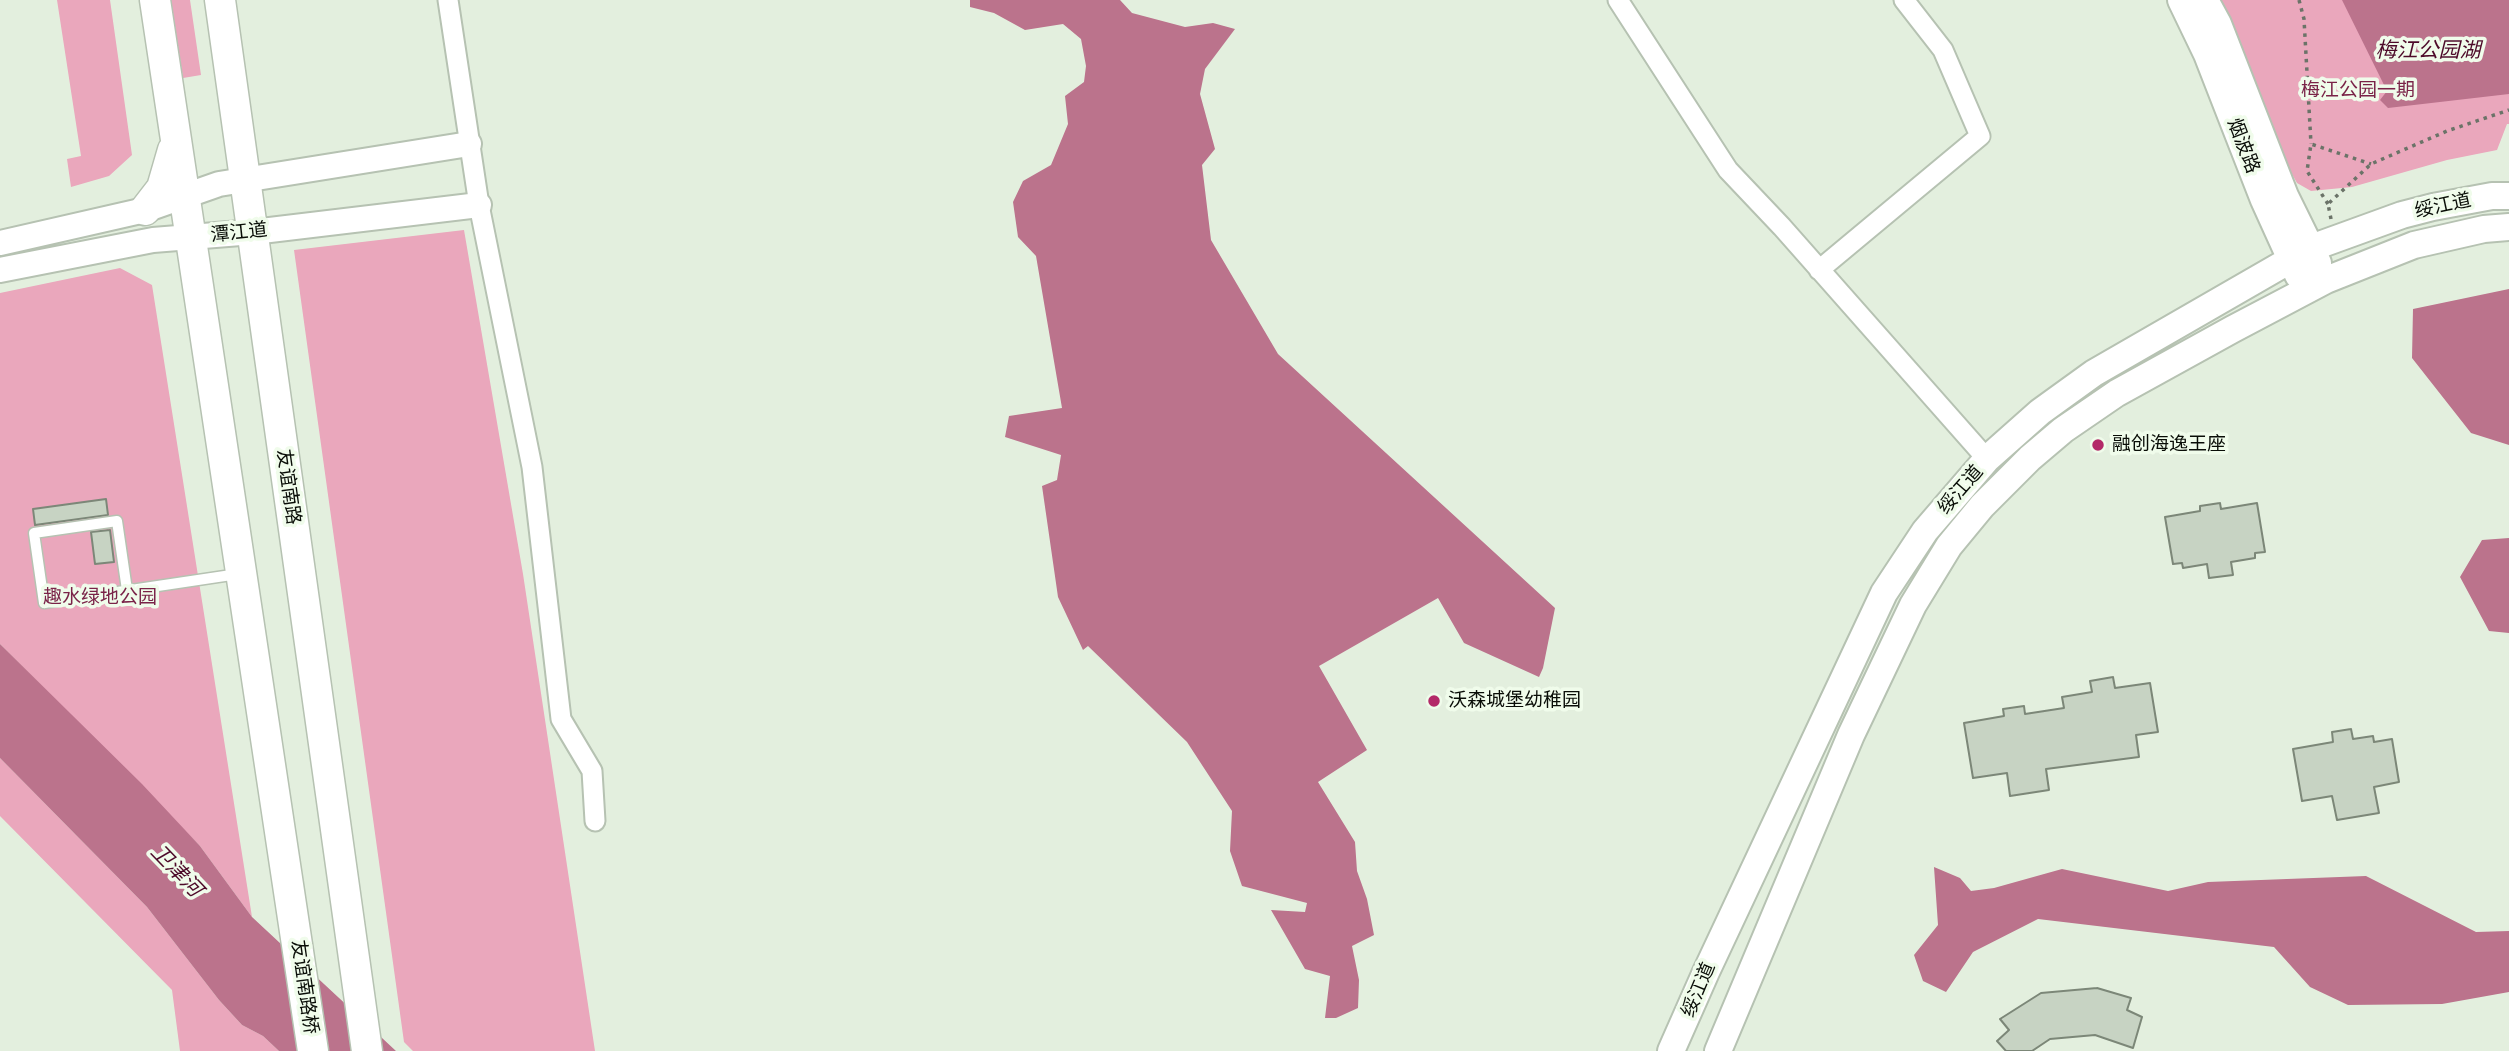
<!DOCTYPE html>
<meta charset="utf-8">
<style>
body{margin:0}
canvas{display:block;background:#e3efde}
</style>
<canvas width="2509" height="1051"></canvas>
<script>
const g = document.querySelector('canvas').getContext('2d');
g.lineJoin = 'round';
function fill(path, color) { g.fillStyle = color; g.fill(path, 'evenodd'); }
const shape = rows => new Path2D(rows.map(r => 'M' + r).join(''));
function strokePath(path, color, width, dash) { g.strokeStyle = color; g.lineWidth = width; g.lineCap = dash ? 'butt' : 'round'; g.setLineDash(dash || []); g.stroke(path); }
function drawText(font, color, halo, rows, align = 'center') {
  g.font = font + ' Manrope,"Noto Sans SC",sans-serif'; g.lineWidth = 7; g.setLineDash([]); g.textBaseline = 'middle'; g.strokeStyle = halo; g.fillStyle = color; for (const [text, x, y, turn = 0] of rows) {
    g.save(); g.translate(x, y); g.rotate((+turn || 0) * Math.PI / 180); g.textAlign = isNaN(turn) ? turn : align; if (halo) g.strokeText(text, 0, 0); g.fillText(text, 0, 0); g.restore();
  }
}
const green = shape([
 [57,0,110,0,132,155,109,176,71,187,67,159,81,156],
 [171,0,190,0,201,75,183,78],
 [2217,0,2509,0,2509,124,2507,124,2497,150,2447,160,2352,187,2311,191,2297,183,2284,160],
 [464,230,523,574,595,1051,413,1051,404,1042,294,250],
 [120,268,152,285,252,917,200,846,0,644,0,293],
 [0,758,147,907,219,1000,242,1025,263,1036,279,1051,180,1051,172,990,0,816]
]);
const water = shape([
 [970,0,1120,0,1132,13,1185,27,1213,23,1235,29,1205,69,1200,94,1215,149,1202,165,1211,240,1278,354,1555,608,1543,668,1539,677,1464,643,1438,598,1319,666,1367,750,1318,782,1355,842,1357,871,1367,899,1374,935,1352,946,1359,980,1358,1008,1336,1018,1325,1018,1330,976,1305,969,1271,910,1305,912,1307,903,1242,886,1230,851,1232,811,1187,742,1088,646,1083,650,1058,597,1042,486,1057,480,1061,455,1005,437,1009,416,1062,408,1036,256,1018,237,1013,202,1023,181,1051,165,1068,124,1065,96,1084,82,1086,66,1081,39,1063,24,1025,30,994,13,970,7],
 [2342,0,2509,0,2509,94,2388,108,2380,100,2387,91],
 [2509,289,2509,445,2471,433,2412,358,2413,309],
 [2509,538,2509,633,2489,631,2460,577,2482,540],
 [0,644,142,784,200,846,252,917,396,1051,279,1051,263,1036,242,1025,219,1000,147,907,0,758],
 [1934,867,1960,878,1971,891,1994,888,2062,869,2168,891,2208,882,2366,876,2476,932,2509,931,2509,992,2442,1004,2348,1005,2310,987,2274,947,2038,919,1973,952,1946,992,1923,981,1914,955,1938,925]
]);
const building = shape([
 [106,499,108,515,35,525,33,509,106,499],
 [2220,503,2221,509,2257,503,2265,552,2255,553,2255,558,2231,562,2233,575,2209,578,2207,564,2183,568,2182,563,2173,564,2165,517,2200,511,2200,506,2220,503],
 [110,530,114,562,95,564,91,532,110,530],
 [2113,677,2115,688,2150,683,2158,732,2136,735,2139,757,2046,769,2049,790,2010,796,2007,773,1973,778,1964,723,2004,716,2003,709,2024,706,2025,714,2064,708,2062,697,2092,692,2090,681,2113,677],
 [2351,729,2353,739,2373,736,2374,742,2392,739,2399,782,2374,787,2379,813,2337,820,2332,796,2302,801,2293,749,2333,742,2332,732,2351,729],
 [2097,988,2131,998,2127,1010,2142,1017,2133,1048,2095,1035,2050,1039,2032,1051,2006,1051,1997,1041,2009,1030,2000,1019,2041,993,2097,988]
]);
const path = shape([
 [2299,0,2304,19,2311,144],
 [2328,204,2307,171,2311,144,2371,164],
 [2331,219,2328,204,2371,164,2447,131,2509,110]
]);
const service = shape([
 [127,590,117,521,34,533,44,603,238,574]
]);
const minor = shape([
 [448,0,479,205,532,467,561,719,592,771,595,821],
 [1618,0,1728,170,1782,227,1987,459],
 [1819,270,1980,136,1943,50,1904,0]
]);
const tertiary = shape([
 [0,243,145,210,219,184,469,144],
 [0,270,153,240,253,232,479,205]
]);
const secondary = shape([
 [2181,0,2207,54,2264,200,2298,275],
 [2205,0,2218,24,2285,196,2318,263],
 [1671,1051,1706,972,1884,593,1925,531,1987,459,2040,412,2094,373,2311,248,2402,215,2433,207,2492,196,2509,196],
 [1718,1051,1851,735,1913,605,1949,546,1982,506,2030,458,2063,430,2117,393,2233,329,2326,280,2414,245,2484,229,2509,227]
]);
const primary = shape([
 [155,0,313,1051],
 [220,0,367,1051],
 [145,210,162,188,173,150]
]);
const markers = [
 [2098,445,7,"#b32968"],
 [1434,701,7,"#b32968"]
];
const parkNames = [
 ["梅江公园一期",2358,91],
 ["趣水绿地公园",100,598]
];
const streetNames = [
 ["烟波路",2243,146,69],
 ["绥江道",2443,206,-12],
 ["潭江道",239,233,-6],
 ["友谊南路",288,487,82],
 ["绥江道",1961,490,-49],
 ["友谊南路桥",304,987,82],
 ["绥江道",1699,990,-67]
];
const poiNames = [
 ["融创海逸王座",2112,445],
 ["沃森城堡幼稚园",1448,701]
];
const waterNames = [
 ["梅江公园湖",2428,51],
 ["卫津河",176,871,46]
];
fill(green, '#eaa7bc');
fill(water, '#bb738c');
fill(building, '#c7d3c3');
strokePath(building, '#7c8778', 2);
strokePath(service, '#b6c2b2', 13);
strokePath(minor, '#b6c2b2', 23);
strokePath(tertiary, '#b6c2b2', 28);
strokePath(secondary, '#b6c2b2', 30);
strokePath(primary, '#b6c2b2', 33);
strokePath(path, '#6b7368', 3.5, [3.5, 5]);
strokePath(service, '#fff', 10);
strokePath(minor, '#fff', 19);
strokePath(tertiary, '#fff', 24);
strokePath(secondary, '#fff', 26);
strokePath(primary, '#fff', 30);
for (const [x, y, r, color] of markers) { const dot = new Path2D(); dot.arc(x, y, r, 0, 2 * Math.PI); g.fillStyle = color; g.fill(dot); strokePath(dot, '#f0fceb', 2.5); }
drawText('19px', '#7a2348', '#f0fceb', parkNames);
drawText('19px', '#090d07', '#f0fceb', streetNames);
drawText('19px', '#090d07', '#f0fceb', poiNames, 'left');
drawText('italic 21px', '#4d0a29', '#f0fceb', waterNames);
</script>
